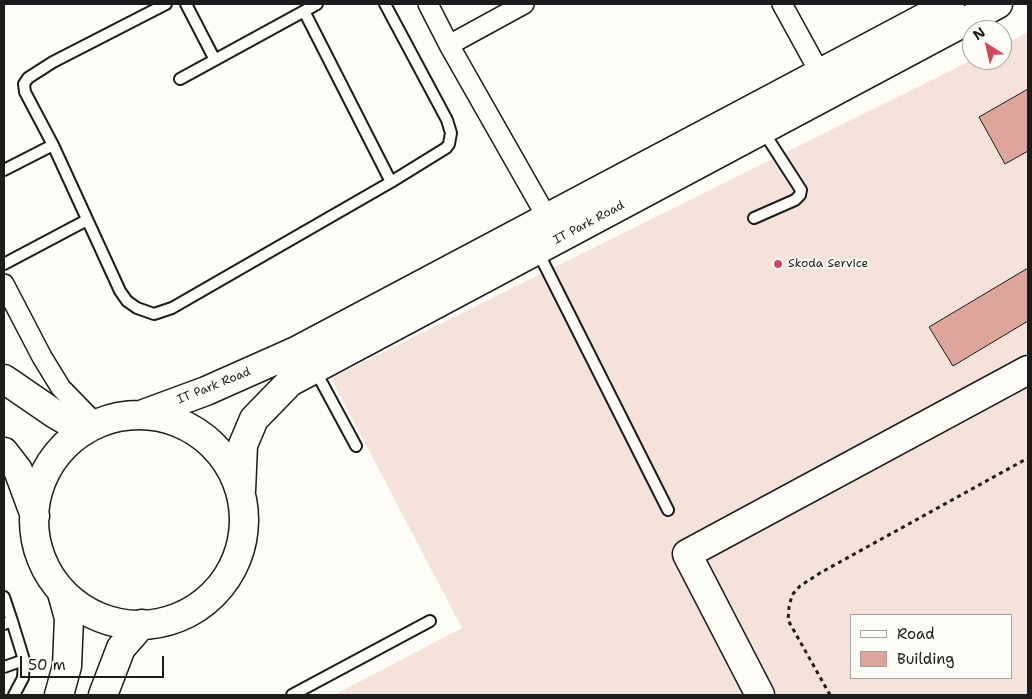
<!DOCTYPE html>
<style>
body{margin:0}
#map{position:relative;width:1032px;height:699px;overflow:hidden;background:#fdfcf7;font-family:"Shantell Sans",sans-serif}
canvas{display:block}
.frame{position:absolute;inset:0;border:5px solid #1c1c1c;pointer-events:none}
.legend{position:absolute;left:850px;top:614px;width:162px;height:65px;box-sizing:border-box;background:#fdfcf7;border:1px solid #a3a29f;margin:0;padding:6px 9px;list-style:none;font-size:15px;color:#1c1c1c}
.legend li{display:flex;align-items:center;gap:10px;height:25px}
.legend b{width:25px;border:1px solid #a3a29f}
.north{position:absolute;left:962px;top:20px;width:50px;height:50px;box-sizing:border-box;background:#fdfcf7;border:1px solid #a3a29f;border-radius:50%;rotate:325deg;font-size:14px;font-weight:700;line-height:20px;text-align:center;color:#1c1c1c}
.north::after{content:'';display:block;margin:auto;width:18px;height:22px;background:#d1495b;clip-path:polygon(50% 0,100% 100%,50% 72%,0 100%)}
.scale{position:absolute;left:20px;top:656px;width:144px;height:22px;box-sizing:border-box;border:2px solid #1c1c1c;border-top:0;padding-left:6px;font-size:15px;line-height:18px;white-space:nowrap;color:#1c1c1c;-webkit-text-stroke:4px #fdfcf7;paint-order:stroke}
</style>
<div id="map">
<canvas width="1032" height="699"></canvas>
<div class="frame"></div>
<ul class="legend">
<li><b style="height:6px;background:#fdfcf7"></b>Road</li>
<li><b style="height:14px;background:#dea59b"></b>Building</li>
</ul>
<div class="north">N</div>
<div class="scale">50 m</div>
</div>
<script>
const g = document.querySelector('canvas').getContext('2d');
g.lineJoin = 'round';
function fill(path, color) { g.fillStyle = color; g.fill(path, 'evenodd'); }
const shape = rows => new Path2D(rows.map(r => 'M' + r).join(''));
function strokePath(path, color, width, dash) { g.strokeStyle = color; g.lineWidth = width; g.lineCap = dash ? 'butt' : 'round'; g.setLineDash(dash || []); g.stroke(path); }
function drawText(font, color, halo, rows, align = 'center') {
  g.font = font + ' "Shantell Sans",sans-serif'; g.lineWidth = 4; g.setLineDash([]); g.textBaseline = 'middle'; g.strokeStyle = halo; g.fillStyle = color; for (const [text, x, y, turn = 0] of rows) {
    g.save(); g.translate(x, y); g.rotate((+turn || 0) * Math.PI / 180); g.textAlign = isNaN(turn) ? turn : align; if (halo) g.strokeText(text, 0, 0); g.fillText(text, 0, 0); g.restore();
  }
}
const built = shape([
 [1028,32,1028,695,334,695,462,628,331,378,972,60,1002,60,1002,45],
 [851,615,1011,615,1011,678,851,678]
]);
const building = shape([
 [1028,89,1028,151,1005,164,979,117,1028,89],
 [1028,268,1028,321,953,366,929,327,1028,268]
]);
const path = shape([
 [830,695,788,620,789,607,792,595,800,586,820,573,1028,458]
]);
const lane = shape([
 [166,4,53,62,28,78,24,84,25,92,53,145,120,291,127,301,137,308,154,314,172,308,391,182,446,148,449,144,451,133,447,120,385,4],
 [186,4,215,60],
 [304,11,391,182],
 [180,79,317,4],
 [4,170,53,145],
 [754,218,795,200,800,195,801,190,763,131],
 [538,252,668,510],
 [4,264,87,220],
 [315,370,356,446],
 [4,597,12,621],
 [4,624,12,621,24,660],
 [4,667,24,660,23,678,14,695],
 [292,695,430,621]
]);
const street = shape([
 [428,4,449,45,553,228],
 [782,4,826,84],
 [449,45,524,4],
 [4,284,42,357,61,388,96,424]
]);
const secondary = shape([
 [4,379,55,414,84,431],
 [141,415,206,391,296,351,950,4],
 '34 520a105 105 0 1 1 210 0a105 105 0 1 1-210 0Z',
 [4,452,18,470,35,516],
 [241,491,243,445,254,419,290,382,998,4],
 [59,695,67,666,69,618,62,593],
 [103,695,121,648,142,624],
 [760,695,687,554,1028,370]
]);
const markers = [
 [778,264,5,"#d1495b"]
];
const streetNames = [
 ["IT Park Road",589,223,-28],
 ["IT Park Road",214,386,-22]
];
const poiNames = [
 ["Skoda Service",788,264]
];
fill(built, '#f4e2db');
fill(building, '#dea59b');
strokePath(building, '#1c1c1c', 1);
strokePath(lane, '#1c1c1c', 14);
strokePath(street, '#1c1c1c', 22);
strokePath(secondary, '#1c1c1c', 31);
strokePath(path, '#1c1c1c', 3, [4, 4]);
strokePath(lane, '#fdfcf7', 10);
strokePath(street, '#fdfcf7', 19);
strokePath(secondary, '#fdfcf7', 28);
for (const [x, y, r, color] of markers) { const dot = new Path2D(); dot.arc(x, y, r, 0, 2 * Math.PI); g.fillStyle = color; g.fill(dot); strokePath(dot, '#fdfcf7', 2); }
drawText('12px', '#1c1c1c', '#fdfcf7', streetNames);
drawText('12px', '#1c1c1c', '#fdfcf7', poiNames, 'left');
</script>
